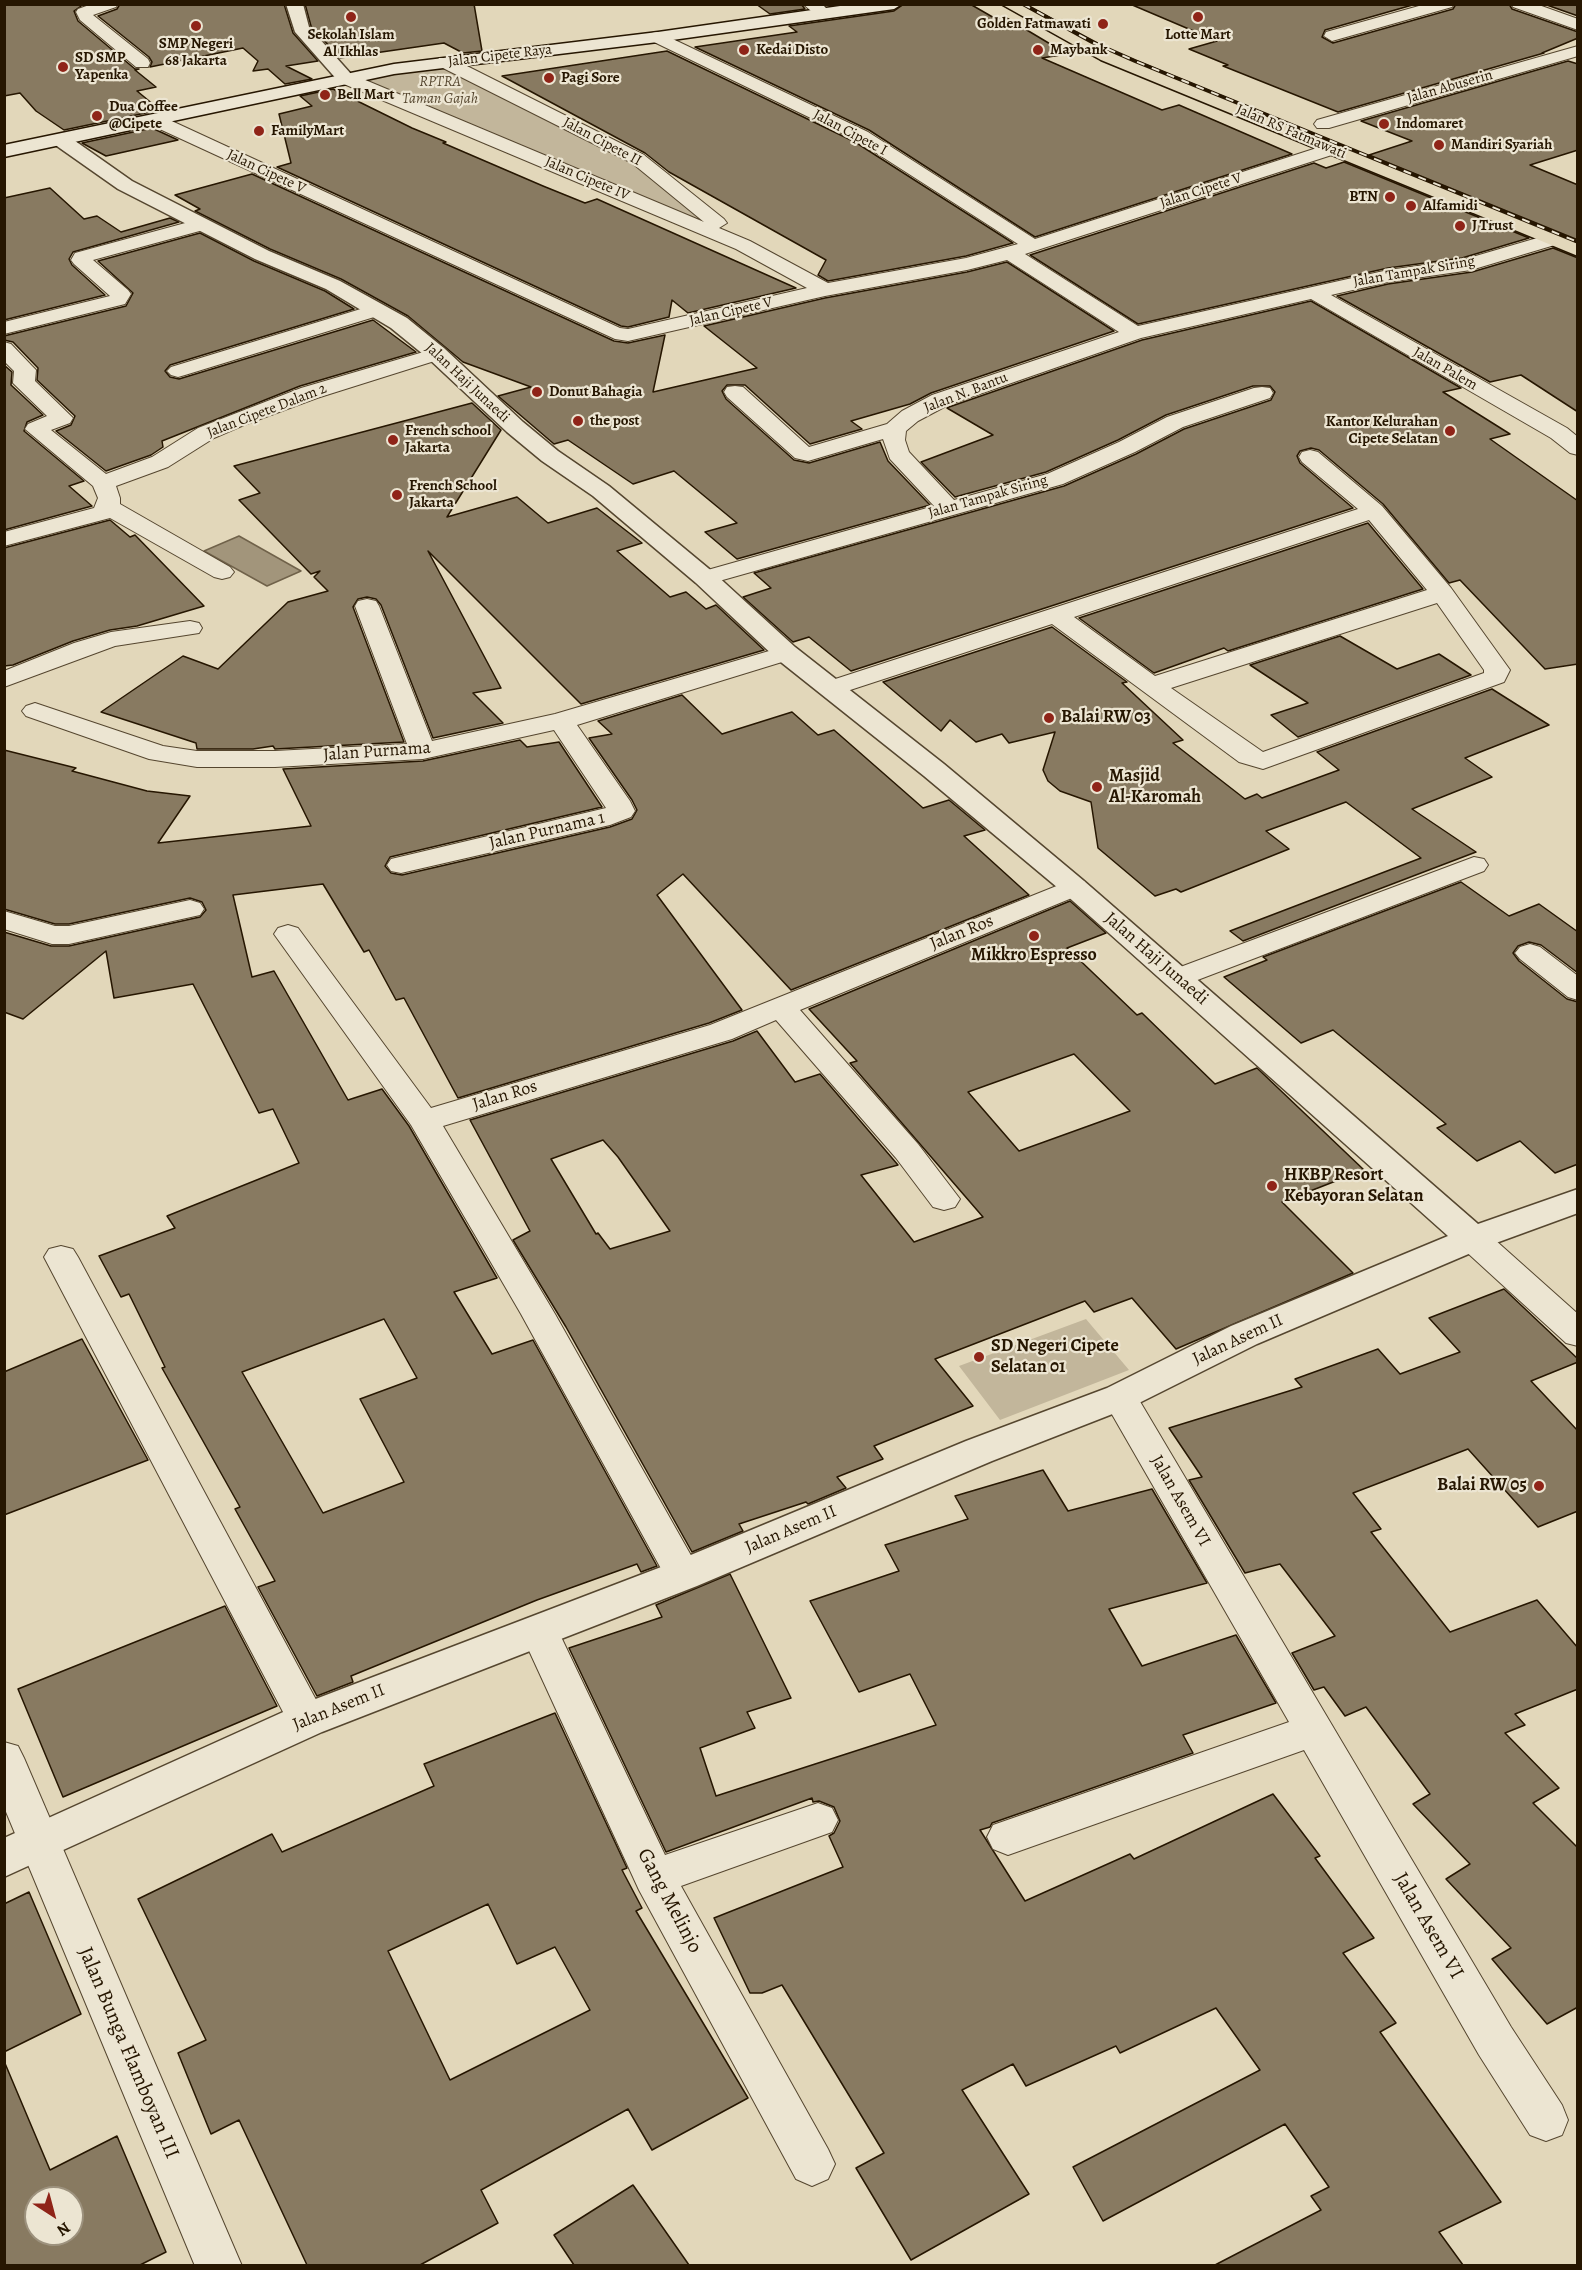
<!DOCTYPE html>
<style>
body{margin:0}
#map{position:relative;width:1582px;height:2270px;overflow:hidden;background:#e2d7ba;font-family:Alegreya,serif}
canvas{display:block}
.frame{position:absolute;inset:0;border:6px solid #261601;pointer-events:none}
.north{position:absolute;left:24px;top:2186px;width:60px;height:60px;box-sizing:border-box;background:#ece5d2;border:2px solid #9d927e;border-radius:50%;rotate:144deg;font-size:16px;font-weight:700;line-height:24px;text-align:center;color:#261601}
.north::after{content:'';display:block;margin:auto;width:21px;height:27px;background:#8f2418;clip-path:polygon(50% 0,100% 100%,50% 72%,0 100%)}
</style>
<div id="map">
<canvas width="1582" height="2270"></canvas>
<div class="frame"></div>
<div class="north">N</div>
</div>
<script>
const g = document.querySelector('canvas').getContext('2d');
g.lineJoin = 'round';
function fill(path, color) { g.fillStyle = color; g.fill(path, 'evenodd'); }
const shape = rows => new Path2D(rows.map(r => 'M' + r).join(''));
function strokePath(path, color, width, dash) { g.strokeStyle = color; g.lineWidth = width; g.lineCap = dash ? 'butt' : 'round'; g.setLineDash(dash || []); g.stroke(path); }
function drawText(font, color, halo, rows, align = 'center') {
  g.font = font + ' Alegreya,serif'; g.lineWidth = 4.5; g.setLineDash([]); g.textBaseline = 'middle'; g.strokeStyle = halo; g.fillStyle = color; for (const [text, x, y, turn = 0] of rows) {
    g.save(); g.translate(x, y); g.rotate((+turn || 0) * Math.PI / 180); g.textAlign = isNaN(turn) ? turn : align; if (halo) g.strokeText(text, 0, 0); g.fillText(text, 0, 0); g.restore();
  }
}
const green = shape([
 [440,65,625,157,714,228,351,79],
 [1086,1319,1129,1370,1000,1420,959,1366]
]);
const water = shape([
 [239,536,301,571,267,586,204,551,239,536]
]);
const building = shape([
 [4,4,84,4,74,11,78,21,135,69,139,69,135,70,156,87,137,91,160,110,64,130,36,111,20,93,4,96,4,4],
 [120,4,284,4,293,33,318,61,286,66,312,79,285,84,268,69,253,71,258,61,243,48,150,67,152,62,149,57,98,16,117,9,120,4],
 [305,4,474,4,482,51,463,53,444,43,340,58,311,26,305,4],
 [756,4,801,4,805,9,770,14,756,4],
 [904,4,970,4,996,19,1005,17,1067,54,1042,58,1162,110,1179,105,1292,154,1035,237,869,130,695,47,797,32,789,26,894,11,904,4],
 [1130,4,1416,4,1325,30,1322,37,1333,43,1453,9,1456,4,1509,4,1512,9,1578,32,1578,38,1542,53,1544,53,1338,112,1223,66,1228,65,1189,49,1217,41,1130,4],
 [1544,4,1578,4,1578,16,1544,4],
 [667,51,855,142,1013,243,966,256,828,281,818,275,826,260,669,172,645,153,502,76,667,51],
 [1568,61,1578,64,1578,150,1530,165,1578,185,1578,240,1369,155,1412,141,1361,121,1568,61],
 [333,89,412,128,446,142,443,143,543,186,585,203,597,199,796,288,688,313,672,300,669,317,628,327,621,326,277,167,291,163,279,114,312,106,300,96,333,89],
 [152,128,178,140,106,156,82,143,152,128],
 [1344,162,1529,238,1462,258,1388,268,1138,324,1030,255,1314,163,1326,168,1344,162],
 [252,174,614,341,628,343,665,335,653,392,757,368,704,326,825,298,967,272,1007,262,1114,331,931,393,910,404,851,421,862,429,810,444,745,385,727,385,722,391,726,399,794,460,809,463,880,442,888,461,930,505,737,559,705,532,737,523,674,471,633,484,568,440,554,444,498,396,531,387,463,362,408,316,341,279,270,249,195,211,200,209,175,195,252,174],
 [50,188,84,219,97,216,121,232,170,218,179,222,73,252,69,259,72,265,105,295,4,320,4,198,50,188],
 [200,233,254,261,325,291,354,309,170,365,165,371,170,377,179,379,373,320,416,352,300,386,162,441,163,447,151,455,106,471,56,431,71,425,75,416,37,380,38,368,13,342,4,340,4,336,126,306,133,293,98,261,200,233],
 [1553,248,1578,258,1578,412,1521,375,1490,382,1337,296,1388,284,1472,272,1553,248],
 [1311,301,1461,388,1443,392,1510,434,1490,439,1578,501,1578,664,1545,669,1460,580,1449,583,1383,504,1319,450,1311,448,1300,451,1297,456,1300,463,1353,508,851,671,809,637,793,642,743,597,771,588,754,573,1064,486,1136,454,1184,429,1271,400,1275,392,1270,386,1253,386,1166,415,1118,440,1046,472,955,497,921,462,993,435,947,408,949,407,1142,340,1311,301],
 [4,365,12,372,11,385,43,415,27,422,24,431,84,481,69,486,92,506,4,530,4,365],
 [472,403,501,430,447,517,517,497,548,523,597,508,642,543,617,551,670,597,686,592,706,609,716,605,764,650,581,704,428,551,501,688,473,693,503,723,433,738,381,605,376,599,367,597,358,599,353,607,404,742,275,749,273,746,253,749,197,749,196,743,101,712,183,656,218,669,288,602,328,591,314,577,320,571,311,574,239,500,260,493,234,466,472,403],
 [110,520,130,537,135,535,204,606,137,626,110,630,73,641,13,665,4,666,4,548,110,520],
 [1368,523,1423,589,1228,651,1224,648,1154,673,1079,618,1368,523],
 [1052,627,1127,682,1122,683,1183,740,1173,743,1245,799,1257,794,1262,798,1339,770,1317,752,1492,689,1549,725,1465,758,1492,777,1412,809,1476,852,1243,941,1230,931,1421,858,1346,802,1266,831,1289,849,1181,892,1176,889,1155,896,1098,848,1091,802,1060,791,1048,781,1043,770,1055,732,1009,743,1002,734,976,742,950,720,941,731,883,682,1052,627],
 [1340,636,1397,669,1439,654,1471,675,1298,737,1271,715,1308,703,1250,665,1340,636],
 [682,695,722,734,792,712,818,735,834,730,923,808,949,800,985,830,964,836,1029,895,791,990,683,874,657,895,742,1010,709,1023,458,1098,404,998,396,1000,369,950,364,952,323,884,233,895,252,977,274,971,348,1100,382,1089,409,1126,497,1278,454,1292,492,1354,533,1340,657,1566,641,1572,637,1564,537,1600,351,1676,353,1682,317,1696,258,1587,275,1581,235,1509,240,1507,162,1368,165,1367,129,1294,121,1297,99,1256,175,1228,167,1216,299,1163,273,1109,259,1113,193,984,114,998,106,951,23,1019,4,1012,4,932,51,946,69,946,200,917,206,910,202,902,190,898,69,924,55,924,4,909,4,750,76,768,72,771,147,791,190,796,158,843,311,826,283,769,423,761,520,740,527,747,559,742,602,807,390,857,385,866,391,873,402,875,610,827,632,819,637,810,632,800,589,738,612,734,598,721,682,695],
 [384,1319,417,1378,360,1399,404,1482,323,1513,242,1372,384,1319],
 [1461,882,1509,916,1539,904,1578,932,1578,973,1541,945,1529,942,1518,946,1513,953,1519,961,1567,999,1578,1002,1578,1164,1555,1173,1520,1141,1477,1161,1437,1128,1446,1124,1333,1030,1301,1043,1224,977,1267,960,1263,957,1461,882],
 [1070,901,1106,933,1067,948,1137,1015,1142,1013,1215,1084,1257,1068,1364,1170,1282,1202,1353,1273,1176,1349,1132,1298,1094,1312,1085,1301,935,1359,973,1406,874,1446,883,1459,837,1477,846,1488,808,1504,806,1502,739,1524,743,1531,692,1552,566,1327,513,1240,530,1231,470,1120,733,1041,757,1031,795,1082,820,1074,898,1165,861,1175,914,1242,983,1217,850,1063,857,1061,809,1009,1070,901],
 [1074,1054,1130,1111,1019,1151,968,1092,1074,1054],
 [603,1140,618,1157,670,1231,610,1249,598,1233,596,1234,551,1159,603,1140],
 [1504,1289,1578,1359,1578,1362,1531,1381,1578,1431,1578,1511,1538,1527,1468,1449,1353,1493,1381,1529,1371,1532,1450,1632,1537,1600,1578,1648,1578,1689,1515,1714,1525,1725,1505,1733,1559,1788,1533,1803,1578,1848,1578,2007,1547,2024,1492,1959,1511,1948,1446,1879,1470,1864,1413,1804,1430,1794,1366,1707,1345,1716,1324,1687,1314,1690,1292,1653,1335,1636,1280,1564,1245,1573,1189,1480,1202,1477,1169,1428,1302,1387,1295,1379,1378,1349,1400,1374,1460,1352,1429,1318,1504,1289],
 [82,1339,148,1460,4,1515,4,1372,82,1339],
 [1043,1470,1068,1511,1152,1489,1207,1583,1109,1609,1142,1666,1236,1635,1276,1703,1183,1735,1193,1753,992,1823,990,1827,980,1830,1025,1901,1130,1854,1134,1859,1273,1794,1320,1856,1315,1858,1374,1938,1343,1953,1396,2023,1380,2032,1501,2202,1439,2232,1463,2265,1215,2265,1321,2210,1311,2196,1329,2187,1285,2124,1103,2221,1073,2167,1260,2070,1216,2008,1120,2053,1116,2046,1026,2086,1013,2064,962,2090,1029,2194,911,2260,856,2168,884,2153,782,1985,762,1993,750,1993,714,1918,843,1867,829,1836,834,1833,840,1821,834,1807,819,1801,813,1802,812,1798,666,1852,569,1648,662,1617,656,1605,730,1574,791,1698,747,1712,755,1728,700,1748,716,1796,936,1725,910,1674,859,1692,810,1601,899,1571,885,1545,968,1519,955,1496,1043,1470],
 [225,1606,277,1706,63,1797,18,1689,225,1606],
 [555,1713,627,1868,622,1870,642,1908,636,1911,748,2098,652,2150,628,2109,481,2190,498,2223,420,2265,307,2265,239,2120,211,2134,178,2053,206,2040,138,1899,272,1834,282,1852,434,1786,424,1764,555,1713],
 [488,1904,517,1964,555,1947,590,2010,450,2080,388,1951,488,1904],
 [29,1892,81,2014,4,2052,4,1904,29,1892],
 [4,2061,50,2170,117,2136,166,2252,140,2265,4,2265,4,2061],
 [36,2198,72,2198,72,2234,36,2234,36,2198],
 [633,2185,689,2265,574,2265,554,2235,633,2185]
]);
const minor = shape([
 [92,4,118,4,116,7,93,15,148,59,150,63,148,67,136,67,80,20,76,12,78,9,92,4],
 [803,4,822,4,832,14,830,17,818,17,803,4],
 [1426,4,1454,4,1452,7,1332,41,1324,36,1326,32,1426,4],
 [1511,4,1536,4,1578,19,1578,30,1513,7,1511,4],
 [658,32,868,132,1035,239,1326,145,1338,145,1341,149,1338,153,1025,254,1138,326,1388,270,1462,260,1544,236,1558,236,1561,240,1558,244,1471,270,1388,282,1331,295,1567,428,1578,437,1578,455,1570,453,1551,438,1311,299,1141,338,948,405,918,421,906,431,905,440,909,452,954,500,1047,474,1119,442,1167,417,1254,388,1262,387,1270,388,1273,393,1270,398,1183,427,1135,452,1063,484,705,585,697,583,693,578,697,573,934,506,890,459,883,439,808,461,795,458,727,397,724,392,727,387,735,386,743,387,809,447,887,424,902,411,932,395,1119,332,1007,260,967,270,825,296,628,341,615,339,151,125,148,121,151,117,157,116,163,117,620,328,628,329,807,288,736,249,339,82,336,78,339,74,351,74,704,222,632,163,439,66,437,62,439,58,451,58,644,155,724,219,727,223,719,228,750,241,828,283,966,258,1018,244,856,140,652,41,650,37,652,33,658,32],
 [1578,46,1578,56,1329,128,1317,128,1314,124,1317,120,1578,46],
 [200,219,207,221,210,225,207,229,93,260,128,290,131,294,125,304,4,334,4,322,110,296,74,264,71,260,75,253,200,219],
 [377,304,384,306,387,310,384,314,185,375,178,377,171,375,167,371,171,367,377,304],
 [4,342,11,344,32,366,36,370,35,381,73,418,70,423,51,430,106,474,152,457,198,428,301,388,437,348,444,350,447,354,444,358,317,398,244,425,214,438,168,467,116,486,120,498,120,504,230,567,234,572,230,577,222,579,214,577,110,518,4,546,4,532,94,508,98,498,93,486,25,429,28,424,47,416,13,383,14,371,4,361,4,342],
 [1310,450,1318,452,1382,506,1451,588,1510,670,1504,682,1263,769,1239,762,1052,624,841,693,832,696,823,693,819,688,823,683,1358,509,1302,462,1299,457,1302,452,1310,450],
 [1369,520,1427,590,1155,676,1074,617,1369,520],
 [1437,603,1484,670,1484,673,1263,752,1171,688,1437,603],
 [367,599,376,601,379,606,432,741,555,714,786,646,795,648,798,653,795,658,577,725,630,801,635,811,631,817,610,825,401,873,391,871,387,865,391,859,606,808,554,730,423,759,275,767,197,767,149,759,26,716,22,711,26,706,35,703,163,746,197,751,275,751,407,744,355,606,358,601,367,599],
 [190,621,199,623,202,628,199,633,115,646,4,687,4,671,74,643,111,632,190,621],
 [1474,857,1484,859,1488,865,1484,871,1187,984,1177,987,1167,984,1162,978,1167,972,1474,857],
 [1074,879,1084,881,1088,887,1084,893,800,1010,918,1144,960,1199,955,1207,944,1210,933,1207,896,1158,776,1020,732,1039,443,1126,555,1314,702,1575,696,1585,683,1590,670,1585,521,1314,411,1125,274,934,278,928,288,925,298,928,431,1108,710,1025,1074,879],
 [190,900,200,903,204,909,200,915,69,944,52,944,4,929,4,911,55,926,69,926,190,900],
 [1530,944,1540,947,1578,976,1578,1000,1568,997,1520,959,1515,953,1520,947,1530,944],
 [1473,1228,1485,1231,1578,1314,1578,1346,1566,1343,1461,1247,1457,1239,1461,1231,1473,1228],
 [61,1246,73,1249,78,1257,321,1709,327,1720,321,1731,307,1736,293,1731,44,1257,49,1249,61,1246],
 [1120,1384,1132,1388,1511,2027,1562,2105,1568,2120,1562,2135,1546,2141,1530,2135,1479,2055,1304,1750,1008,1855,993,1849,987,1837,993,1825,1289,1722,1102,1397,1108,1388,1120,1384],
 [539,1616,553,1620,665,1855,818,1803,832,1808,838,1820,832,1832,681,1886,828,2149,835,2164,828,2179,812,2186,796,2179,639,1890,520,1631,525,1620,539,1616],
 [4,1742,18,1746,24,1758,242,2266,195,2266,4,1807,4,1742]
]);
const tertiary = shape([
 [286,4,303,4,309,27,351,74,354,78,351,82,339,82,295,32,286,4],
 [61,134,68,136,132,181,269,251,340,281,407,318,445,349,523,422,558,451,609,486,714,573,795,647,944,764,1084,881,1478,1224,1578,1189,1578,1213,1485,1247,1257,1344,1133,1406,992,1461,697,1586,322,1732,4,1877,4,1838,292,1708,669,1564,966,1441,1107,1388,1231,1326,1448,1236,1064,893,924,776,777,659,696,583,593,496,542,461,507,432,429,359,391,328,326,289,255,259,118,189,54,144,52,140,54,136,61,134]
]);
const secondary = shape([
 [854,4,902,4,894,9,658,42,394,74,4,157,4,145,394,64,658,32,854,4]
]);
const primary = shape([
 [1001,4,1023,4,1113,52,1578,243,1578,256,1101,60,1001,4]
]);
const rail = shape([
 [1023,4,1092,42,1135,61,1578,242]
]);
const markers = [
 [351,17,6,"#8f2418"],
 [1198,17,6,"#8f2418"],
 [1103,24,6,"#8f2418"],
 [196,26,6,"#8f2418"],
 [744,50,6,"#8f2418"],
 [1038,50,6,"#8f2418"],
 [63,67,6,"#8f2418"],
 [549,78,6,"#8f2418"],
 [325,95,6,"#8f2418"],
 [97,116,6,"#8f2418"],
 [1384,124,6,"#8f2418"],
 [259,131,6,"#8f2418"],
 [1439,145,6,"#8f2418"],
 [1390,197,6,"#8f2418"],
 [1411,206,6,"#8f2418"],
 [1460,226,6,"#8f2418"],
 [537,392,6,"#8f2418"],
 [578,421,6,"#8f2418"],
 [1450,431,6,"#8f2418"],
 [393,440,6,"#8f2418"],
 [397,495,6,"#8f2418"],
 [1049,718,6,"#8f2418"],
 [1097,787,6,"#8f2418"],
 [1034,936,6,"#8f2418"],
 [1272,1186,6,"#8f2418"],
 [979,1357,6,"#8f2418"],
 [1539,1486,6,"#8f2418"]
];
const farPoinames = [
 ["Golden Fatmawati",1091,24,"right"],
 ["Sekolah Islam",351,35,"center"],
 ["Al Ikhlas",351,52,"center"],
 ["Lotte Mart",1198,35,"center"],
 ["SMP Negeri",196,44,"center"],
 ["68 Jakarta",196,61,"center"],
 ["Kedai Disto",756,50],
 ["Maybank",1050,50],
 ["SD SMP",75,58],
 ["Yapenka",75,75],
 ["Pagi Sore",561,78],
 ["Bell Mart",337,95],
 ["Dua Coffee",109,107],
 ["@Cipete",109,124],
 ["Indomaret",1396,124],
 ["FamilyMart",271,131],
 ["Mandiri Syariah",1451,145],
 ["BTN",1378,197,"right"],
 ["Alfamidi",1423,206],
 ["J Trust",1472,226],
 ["Donut Bahagia",549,392],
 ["the post",590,421],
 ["Kantor Kelurahan",1438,422,"right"],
 ["Cipete Selatan",1438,439,"right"],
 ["French school",405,431],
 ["Jakarta",405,448],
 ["French School",409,486],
 ["Jakarta",409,503]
];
const farStreetnames = [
 ["Jalan Cipete Raya",500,56,-7],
 ["Jalan Abuserin",1450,87,-16],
 ["Jalan RS Fatmawati",1291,132,23],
 ["Jalan Cipete I",850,133,28],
 ["Jalan Cipete II",602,142,28],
 ["Jalan Cipete V",266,172,25],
 ["Jalan Cipete IV",587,179,23],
 ["Jalan Cipete V",1201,191,-18],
 ["Jalan Tampak Siring",1414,272,-10],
 ["Jalan Cipete V",731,312,-13],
 ["Jalan Palem",1445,369,30],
 ["Jalan Haji Junaedi",467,383,43],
 ["Jalan N. Bantu",966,393,-21],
 ["Jalan Cipete Dalam 2",267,411,-21],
 ["Jalan Tampak Siring",988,497,-16]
];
const farParknames = [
 ["RPTRA",440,82],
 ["Taman Gajah",440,99]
];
const poiNames = [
 ["Balai RW 03",1061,718],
 ["Masjid",1109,777],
 ["Al-Karomah",1109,798],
 ["Mikkro Espresso",1034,956,"center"],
 ["HKBP Resort",1284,1176],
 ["Kebayoran Selatan",1284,1197],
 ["SD Negeri Cipete",991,1347],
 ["Selatan 01",991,1368],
 ["Balai RW 05",1527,1486,"right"]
];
const streetNames = [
 ["Jalan Purnama",377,752,-4],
 ["Jalan Purnama 1",547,831,-13],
 ["Jalan Ros",962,933,-22],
 ["Jalan Haji Junaedi",1156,959,41],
 ["Jalan Ros",505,1096,-17],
 ["Jalan Asem II",1238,1340,-25],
 ["Jalan Asem VI",1180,1501,60],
 ["Jalan Asem II",791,1530,-23],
 ["Jalan Asem II",339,1708,-22]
];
const nearStreetnames = [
 ["Gang Melinjo",669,1901,62],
 ["Jalan Asem VI",1428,1926,60],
 ["Jalan Bunga Flamboyan III",128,2053,67]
];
fill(green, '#c2b69b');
fill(water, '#a2957b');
strokePath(water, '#70624a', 1.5);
fill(building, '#887a61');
strokePath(building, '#261601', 1.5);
strokePath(minor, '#55462f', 2);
strokePath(tertiary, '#55462f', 3);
strokePath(secondary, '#261601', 3);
strokePath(primary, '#261601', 3);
fill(minor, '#ece5d2');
fill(tertiary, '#ece5d2');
fill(secondary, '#ece5d2');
fill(primary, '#e2d7ba');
strokePath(rail, '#261601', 4);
strokePath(rail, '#ece5d2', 2, [8]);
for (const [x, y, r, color] of markers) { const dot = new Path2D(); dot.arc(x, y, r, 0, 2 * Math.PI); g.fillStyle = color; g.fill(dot); strokePath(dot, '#ece5d2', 2); }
drawText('bold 15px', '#261601', '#ece5d2', farPoinames, 'left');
drawText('15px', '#261601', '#ece5d2', farStreetnames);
drawText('italic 15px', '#55462f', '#ece5d2', farParknames);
drawText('bold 18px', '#261601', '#ece5d2', poiNames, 'left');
drawText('18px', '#261601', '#ece5d2', streetNames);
drawText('21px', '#261601', '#ece5d2', nearStreetnames);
</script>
